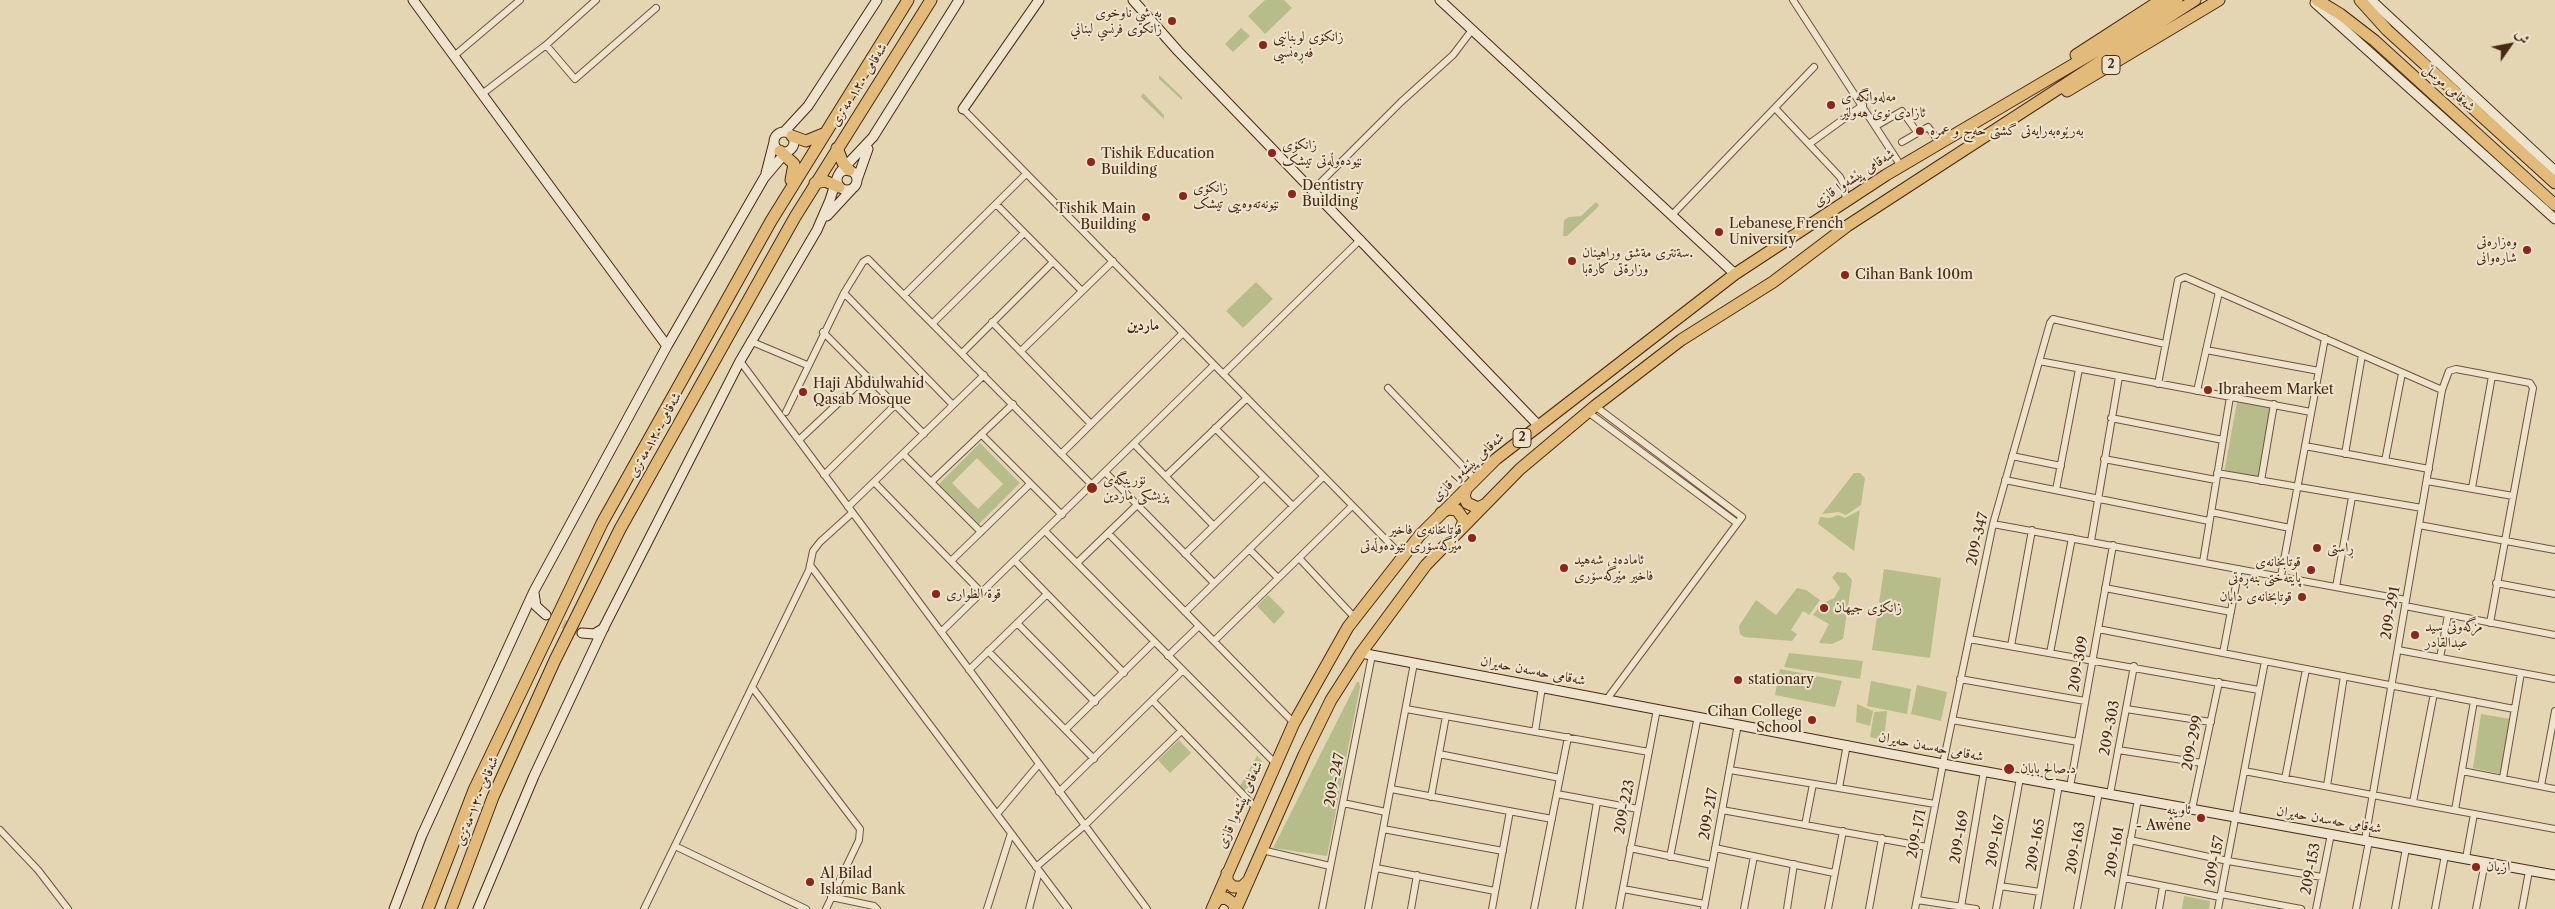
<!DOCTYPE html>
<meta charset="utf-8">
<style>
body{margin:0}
#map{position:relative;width:2555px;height:909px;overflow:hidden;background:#e5d6b3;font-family:"Libre Caslon Text",Amiri,serif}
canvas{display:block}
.north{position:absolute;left:2485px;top:20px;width:50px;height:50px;-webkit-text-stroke:4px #eee4ce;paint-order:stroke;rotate:57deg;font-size:14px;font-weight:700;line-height:20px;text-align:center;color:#472810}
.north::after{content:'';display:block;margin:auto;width:18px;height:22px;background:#472810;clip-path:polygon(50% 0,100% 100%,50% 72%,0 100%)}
</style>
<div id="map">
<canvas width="2555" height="909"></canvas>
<div class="north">ش</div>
</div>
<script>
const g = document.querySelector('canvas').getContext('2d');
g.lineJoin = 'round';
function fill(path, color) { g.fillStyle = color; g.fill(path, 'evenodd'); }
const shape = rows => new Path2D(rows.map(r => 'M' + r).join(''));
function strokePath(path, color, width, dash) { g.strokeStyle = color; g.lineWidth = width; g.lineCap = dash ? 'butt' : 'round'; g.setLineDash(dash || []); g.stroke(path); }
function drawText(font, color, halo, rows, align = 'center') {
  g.font = font + ' "Libre Caslon Text",Amiri,serif'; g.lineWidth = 4; g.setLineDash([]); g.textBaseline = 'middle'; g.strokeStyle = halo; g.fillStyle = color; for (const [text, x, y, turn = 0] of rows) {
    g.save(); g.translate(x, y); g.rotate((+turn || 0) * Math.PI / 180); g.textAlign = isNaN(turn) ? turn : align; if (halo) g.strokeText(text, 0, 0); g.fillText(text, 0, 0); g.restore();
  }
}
const green = shape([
 [1265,0,1284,0,1292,8,1265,34,1248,16],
 [1241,28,1250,36,1233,52,1225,44],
 [1159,75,1182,97,1182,100,1159,79],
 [1143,93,1164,115,1164,119,1141,97],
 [1596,202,1599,205,1597,208,1567,236,1563,236,1564,220,1569,217,1581,216],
 [1256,282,1273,299,1243,328,1226,311],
 [2237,402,2271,408,2260,479,2224,473],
 [980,443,1020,483,979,524,939,484],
 [977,458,1003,484,978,509,952,483],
 [1854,473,1860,473,1865,478,1861,505,1846,515,1839,512,1822,514],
 [1860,510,1854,551,1818,524,1820,517,1830,518,1838,515,1845,518],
 [1884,569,1941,578,1930,658,1872,650],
 [1837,572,1846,573,1852,580,1843,639,1832,644,1819,643,1829,624,1813,615,1821,604,1834,598,1840,588,1832,577],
 [1797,588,1806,590,1820,600,1809,615,1803,611,1791,630,1797,634,1792,641,1744,637,1740,634,1739,626,1756,600,1776,615],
 [1268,595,1285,612,1274,624,1257,606],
 [1789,653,1863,661,1860,679,1784,667],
 [1780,669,1842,681,1835,707,1775,695],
 [1871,681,1911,689,1907,714,1867,706],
 [1357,682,1359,682,1360,687,1327,856,1273,848],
 [1917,685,1947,692,1941,721,1911,714],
 [1857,704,1873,711,1870,726,1856,722],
 [1887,711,1884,740,1870,737,1874,712],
 [2481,714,2511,719,2501,774,2473,768],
 [1179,740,1191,753,1170,773,1158,760],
 [1257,756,1262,761,1248,790,1244,790,1240,786],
 [2184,896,2210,901,2209,909,2182,909]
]);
const secondaryTunnel = shape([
 [551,618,582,633]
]);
const street = shape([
 [1793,0,1901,166],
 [546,45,575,79,656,8],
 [454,56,520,0],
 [482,94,546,45,596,0],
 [1775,108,1840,177,1844,185,1846,200],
 [963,109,1402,556],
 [1876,126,1902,111,1917,132],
 [1902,142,1928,127,1940,143],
 [1809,144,1863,105],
 [1315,188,1401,102,1453,55,1472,30],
 [996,204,1082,291],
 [1672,215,1814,67],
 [844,293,953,405],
 [905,294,1026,174],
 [992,322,1091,424],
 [933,323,1024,233],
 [823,332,924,434],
 [750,341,807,365],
 [2206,350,2319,371],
 [1021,351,1113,261],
 [962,353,1053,262],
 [740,361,1147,909],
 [2039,361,2311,412],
 [1223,374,1361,239],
 [2158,384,2178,280,2185,277,2442,390],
 [1388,388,1475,479],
 [2197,391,2219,292],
 [1595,406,1742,517,1607,699],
 [786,412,844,293,863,262,868,259,1092,485],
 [1588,412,1737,523],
 [2111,418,2223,440],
 [1215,428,1293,506],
 [981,434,1062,515],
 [799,440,867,376],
 [1134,444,1214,526],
 [2305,446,2429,469],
 [903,454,981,532],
 [1061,454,1183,333],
 [2345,454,2362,355],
 [2012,456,2061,466],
 [2104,459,2216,480],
 [2385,461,2402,373],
 [1105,472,1214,583],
 [2217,473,2422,508],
 [824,475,895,405],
 [1166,476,1247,398],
 [2005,480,2209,521],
 [2261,481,2274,404],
 [2427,481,2513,496],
 [874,482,982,593],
 [931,482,1013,404],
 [2472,488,2492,376],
 [2056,490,2079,369],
 [848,507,984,375],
 [2211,512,2290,528],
 [1993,524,2406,600],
 [2419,525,2555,550],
 [1045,531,1275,763],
 [1108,533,1294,723],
 [2091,541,2119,377],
 [1249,549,1278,578],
 [1185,554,1264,477],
 [1299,558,1355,618],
 [951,561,1030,484],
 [1015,561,1124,673],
 [2203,562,2230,397],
 [1077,563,1137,505],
 [810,565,1068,909],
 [2281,576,2325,338],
 [2496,583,2555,594],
 [2336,587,2352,497],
 [2105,588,2231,612],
 [2405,606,2555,635],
 [1185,612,1323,477],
 [1017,623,1095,702],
 [2098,629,2514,709],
 [941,632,1214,365],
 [1969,639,2259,690],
 [1214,641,1352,506],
 [2011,646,2032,530],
 [2398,650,2555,679],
 [988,651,1094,759],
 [2050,653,2072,538],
 [2223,653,2239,569],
 [1168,656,1199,626],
 [2440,658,2448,615],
 [969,670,1047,594],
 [1960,679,2085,701],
 [752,687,860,829,859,840,826,909],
 [1153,701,1256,808],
 [1406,709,1649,752],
 [2126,709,2211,722],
 [1952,720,2078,742],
 [1066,729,1154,642],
 [1535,732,1542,687],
 [2118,750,2202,763],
 [1439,754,1560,778],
 [1730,770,1935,804],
 [2244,771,2555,829],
 [2462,771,2555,789],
 [2503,778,2521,673],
 [2285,779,2306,669],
 [2327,786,2344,676],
 [2541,786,2555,711],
 [2070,787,2113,545],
 [1839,788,1847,744],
 [1391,789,1552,819],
 [1059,792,1182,671],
 [1557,794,1638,809],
 [2110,794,2134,666],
 [1431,797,1446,716],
 [2413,802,2434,693],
 [1343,803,1386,812],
 [2192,809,2219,682],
 [1722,810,1927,847],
 [2455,810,2474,701],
 [997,814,1039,764],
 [1805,825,1813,784],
 [1383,829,1503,851],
 [0,830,38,870,68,909],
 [2130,840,2228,861,2322,877],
 [2365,840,2442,390,2449,371,2456,369,2530,383,2533,388,2490,623],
 [675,846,806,909],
 [1630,848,1712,865],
 [1715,848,1834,873],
 [1262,850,1330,866],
 [1670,857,1698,716],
 [2466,858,2474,814],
 [1036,867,1084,826,1181,731],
 [1376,868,1495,891],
 [2124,878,2220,897],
 [2000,886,2040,892],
 [1623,889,1705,904],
 [2221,894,2301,909],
 [831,897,874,906,877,909],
 [1917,900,1976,909],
 [1961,907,1984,771],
 [644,909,809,570,813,551,820,542,852,513],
 [987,909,1011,833],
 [1029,909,1039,871],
 [1322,909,1372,655],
 [1368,909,1414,663],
 [1411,909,1417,875],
 [1492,909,1510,811],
 [1534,909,1568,737],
 [1579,909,1597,802],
 [1619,909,1657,709],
 [1704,909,1738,724],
 [1744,909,1754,856],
 [1787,909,1794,864],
 [1828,909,1843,831],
 [1869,909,1882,838],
 [1915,909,1943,764,1993,524,2050,323,2053,319,2057,320,2165,344],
 [1996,909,2020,778],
 [2037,909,2059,785],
 [2077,909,2099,792],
 [2118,909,2138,799],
 [2159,909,2163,886],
 [2218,909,2265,661],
 [2316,909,2331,834],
 [2356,909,2369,841],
 [2395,909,2406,848],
 [2435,909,2445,855],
 [2476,909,2485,862],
 [2522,909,2529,871]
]);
const secondary = shape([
 [413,0,667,346],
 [1133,0,1178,51,1538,425],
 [1440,0,1735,274],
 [2371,0,2555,171],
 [2315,3,2555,219],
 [963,109,1039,0],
 [784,132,808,106,877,0],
 '774 142a10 10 0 1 1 20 0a10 10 0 1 1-20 0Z',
 '837 180a10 10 0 1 1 20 0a10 10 0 1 1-20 0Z',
 [840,172,873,137,959,0],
 [766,173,774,142],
 [857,180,868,149],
 [827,216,852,189],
 [534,593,536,606,546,615],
 [582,633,594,634,604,628],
 [1361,653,1943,764,2555,875],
 [394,909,422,835,534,591,667,346,764,178,786,152],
 [478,909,534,776,604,627,740,361,817,230,830,200,837,178]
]);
const highway = shape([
 [2317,0,2340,14,2375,41,2555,205],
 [2360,0,2387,30,2555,183],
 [2076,55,2161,0],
 [2067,91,2219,0],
 [792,136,806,141,823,134],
 [837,148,843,163,849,170],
 [780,151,794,164,791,180],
 [815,183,825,181,839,187],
 [1467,487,1464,496,1467,503,1478,508,1484,505],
 [1441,513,1448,509,1457,510,1464,520,1461,528],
 [1227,873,1227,881,1233,887,1242,887,1249,880],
 [1214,905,1218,899,1226,898,1233,903,1235,909],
 [428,909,474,790,602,523,771,221,908,0],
 [451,909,493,797,555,660,620,529,795,217,931,0],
 [1212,909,1294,723,1348,627,1420,535,1496,459,1735,274,1886,175,2098,50,2177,0],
 [1236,909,1304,755,1331,700,1361,653,1426,565,1520,469,1595,406,1681,340,1773,282,1847,226,2195,0]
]);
const markers = [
 [1172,21,5,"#8f2418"],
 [1263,45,5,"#8f2418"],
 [1831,105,5,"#8f2418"],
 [1920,131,5,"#8f2418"],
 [1272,153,5,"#8f2418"],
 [1091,162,5,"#8f2418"],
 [1292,194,5,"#8f2418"],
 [1183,196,5,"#8f2418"],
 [1146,217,5,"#8f2418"],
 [1719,232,5,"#8f2418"],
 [2527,250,5,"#8f2418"],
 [1572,261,5,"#8f2418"],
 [1845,275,5,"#8f2418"],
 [2208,390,5,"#8f2418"],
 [803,392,5,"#8f2418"],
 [1092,488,6,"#8f2418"],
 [1472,538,5,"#8f2418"],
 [2317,548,5,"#8f2418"],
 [1564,568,5,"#8f2418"],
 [2311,570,5,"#8f2418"],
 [936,594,5,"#8f2418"],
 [2302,597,5,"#8f2418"],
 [1824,608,5,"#8f2418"],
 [2415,635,5,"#8f2418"],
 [1738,680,5,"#8f2418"],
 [1812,720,5,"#8f2418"],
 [2009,769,6,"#8f2418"],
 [2201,818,5,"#8f2418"],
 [2476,867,5,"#8f2418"],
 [810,882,5,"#8f2418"]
];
const shields = [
 [2111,65,18],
 [1522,438,18]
];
const shieldNames = [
 ["2",2111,65],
 ["2",1522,438]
];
const poiNames = [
 ["به شي ناوخوى",1162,13,"right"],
 ["زانكوى فرنسي لبناني",1162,29,"right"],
 ["زانکۆی لوبنانیی",1273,37],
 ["فەڕەنسیی",1273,53],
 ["مەلەوانگە ی",1841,97],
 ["ئازادی نوێ هەولێر",1841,113],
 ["بەرێوەبەرایەتی گشتی حەج و عمرە",1930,131],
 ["زانکۆی",1282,145],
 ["نێودەوڵەتی تیشک",1282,161],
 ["Tishik Education",1101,154],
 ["Building",1101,170],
 ["Dentistry",1302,186],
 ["Building",1302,202],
 ["زانکۆی",1193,188],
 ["نێونەتەوەییی تیشک",1193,204],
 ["Tishik Main",1136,209,"right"],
 ["Building",1136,225,"right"],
 ["Lebanese French",1729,224],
 ["University",1729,240],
 ["وەزارەتی",2517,242,"right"],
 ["شارەوانی",2517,258,"right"],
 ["سةنترى مةشق وراهينان.",1582,253],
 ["وزارةتى كارةبا",1582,269],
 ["Cihan Bank 100m",1855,275],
 ["Haji Abdulwahid",813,384],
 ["Qasab Mosque",813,400],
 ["Ibraheem Market",2218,390],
 ["نۆرینگەی",1103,480],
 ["پزیشکی ماردین",1103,496],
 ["قوتابخانەی فاخیر",1462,530,"right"],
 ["مێرگەسۆری نێودەوڵەتی",1462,546,"right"],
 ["ڕاستی",2327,548],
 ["ئامادەیی شەهید",1574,560],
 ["فاخیر مێرگەسۆری",1574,576],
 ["قوتابخانەی",2301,562,"right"],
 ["پایتەختی بنەڕەتی",2301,578,"right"],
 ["قوة الطواری",946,594],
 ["قوتابخانەی دابان",2292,597,"right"],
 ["زانکۆی جیھان",1834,608],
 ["مزگەوتی سید",2425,627],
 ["عبدالقادر",2425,643],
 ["stationary",1748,680],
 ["Cihan College",1802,712,"right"],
 ["School",1802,728,"right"],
 ["د.صالح بابان",2020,769],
 ["ئاوینە",2191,810,"right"],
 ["- Awêne",2191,826,"right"],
 ["ازيان",2486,867],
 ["Al Bilad",820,874],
 ["Islamic Bank",820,890]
];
const streetNames = [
 ["شەقامی ١٢٠ مەتری",859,85,-58],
 ["شەقامی موسڵ",2449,88,42],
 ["شەقامی پێشەوا قازی",1854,178,-33],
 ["شەقامی ١٢٠ مەتری",655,435,-61],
 ["شەقامی پێشەوا قازی",1468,467,-43],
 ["209-347",1978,539,-77],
 ["209-291",2391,613,-80],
 ["209-309",2079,664,-80],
 ["شەقامی حەسەن حەیران",1533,671,11],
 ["209-303",2110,728,-79],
 ["209-299",2193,743,-78],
 ["شەقامی حەسەن حەیران",1931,747,11],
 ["209-247",1335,780,-79],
 ["شەقامی ١٢٠ مەتری",477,801,-68],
 ["شەقامی پێشەوا قازی",1240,805,-66],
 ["209-223",1625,807,-79],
 ["209-217",1709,814,-80],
 ["شەقامی حەسەن حەیران",2329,820,10],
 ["209-171",1917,834,-79],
 ["209-169",1960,837,-80],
 ["209-167",1996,841,-80],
 ["209-165",2036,845,-80],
 ["209-163",2076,848,-79],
 ["209-161",2115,852,-80],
 ["209-157",2215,861,-79],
 ["209-153",2311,869,-79]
];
const neighbourhoodNames = [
 ["ماردین",1143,326]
];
fill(green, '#b6bd8b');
strokePath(secondaryTunnel, '#c5b392', 9, [9, 4.5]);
strokePath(street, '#6e5439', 8);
strokePath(secondary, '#472810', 11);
strokePath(highway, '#472810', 13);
strokePath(street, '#eee4ce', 6);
strokePath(secondary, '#eee4ce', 9);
strokePath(highway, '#e2bb7a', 11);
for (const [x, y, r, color] of markers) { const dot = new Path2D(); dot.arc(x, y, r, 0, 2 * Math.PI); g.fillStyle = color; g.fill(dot); strokePath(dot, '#eee4ce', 2); }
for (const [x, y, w] of shields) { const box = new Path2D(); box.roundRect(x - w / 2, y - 9.5, w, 19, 4); g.fillStyle = '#eee4ce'; g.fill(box); strokePath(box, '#472810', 1); }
drawText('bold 12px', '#472810', null, shieldNames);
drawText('14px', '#472810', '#eee4ce', poiNames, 'left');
drawText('14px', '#472810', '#eee4ce', streetNames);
drawText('bold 15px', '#472810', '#eee4ce', neighbourhoodNames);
</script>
